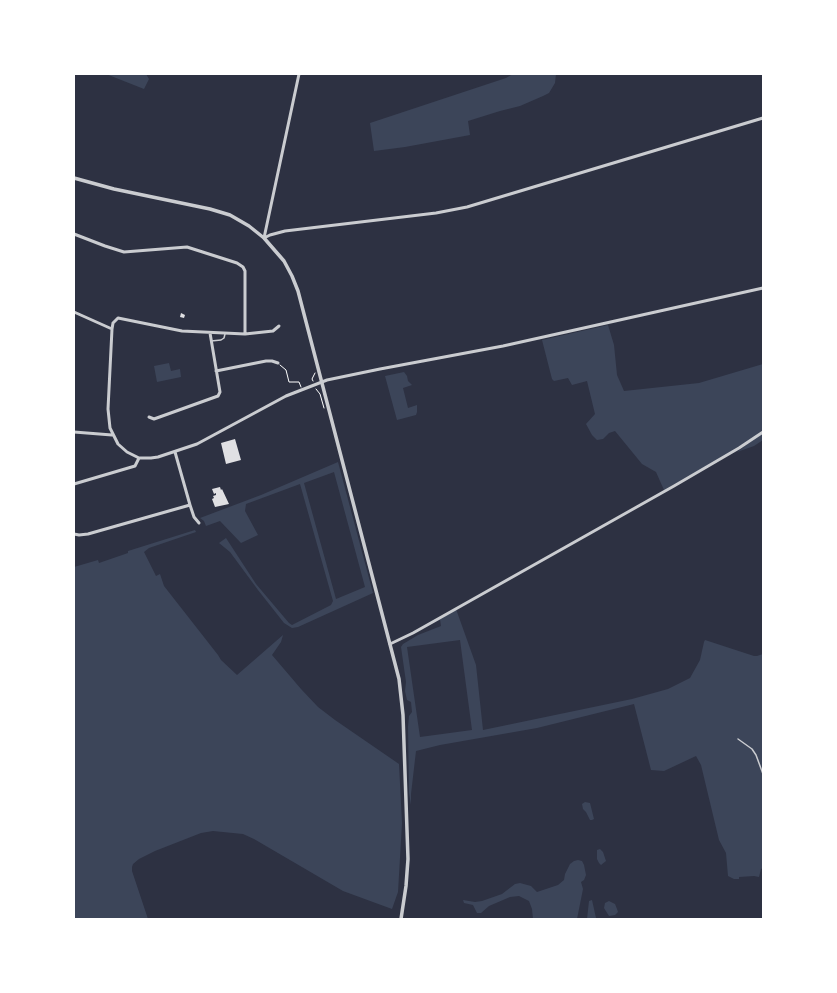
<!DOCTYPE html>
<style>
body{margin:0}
#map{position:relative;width:837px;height:993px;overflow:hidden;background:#2d3142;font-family:Lora,serif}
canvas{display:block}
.frame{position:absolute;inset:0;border:75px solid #fff;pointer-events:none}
</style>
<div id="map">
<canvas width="837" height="993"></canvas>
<div class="frame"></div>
</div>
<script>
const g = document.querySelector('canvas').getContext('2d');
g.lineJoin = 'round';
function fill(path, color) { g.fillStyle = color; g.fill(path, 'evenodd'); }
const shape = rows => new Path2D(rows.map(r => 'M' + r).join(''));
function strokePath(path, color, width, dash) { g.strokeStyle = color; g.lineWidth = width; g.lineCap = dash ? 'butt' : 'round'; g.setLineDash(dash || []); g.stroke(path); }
const green = shape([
 [106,74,146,74,149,79,144,89],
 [513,74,556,74,555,83,549,93,543,96,520,106,500,111,468,121,470,135,405,147,374,151,370,123,506,78],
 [608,325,614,345,617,375,624,391,699,383,763,364,763,431,739,448,664,490,656,472,642,464,615,431,609,433,603,439,597,440,592,435,586,424,595,414,587,381,572,385,568,378,554,381,552,379,542,340],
 [169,363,171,371,180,369,181,377,157,382,154,366],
 [404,372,407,376,408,381,412,385,403,388,408,408,417,405,417,412,416,415,397,420,385,376],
 [763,432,763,440,754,446,737,452],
 [338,462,373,593,298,627,292,628,284,623,258,590,230,552,219,543,226,538,256,584,289,623,292,625,331,605,333,601,300,484,246,504,245,511,258,535,241,543,220,521,206,526,204,521,200,518,261,495],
 [334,472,365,587,336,599,304,483],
 [195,530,196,532,149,548,144,552,156,576,160,574,164,586,218,655,221,660,237,675,283,635,281,642,272,655,301,689,318,707,335,720,399,764,402,823,398,892,392,909,343,891,254,839,243,834,213,831,201,833,155,851,139,859,133,864,132,867,132,871,148,919,74,919,74,567,98,560,99,563,128,553,128,551],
 [456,609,476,665,483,730,632,699,668,689,690,678,700,660,704,642,705,640,754,656,757,656,763,654,763,773,761,768,763,776,763,868,761,869,759,877,754,876,739,877,739,879,734,879,728,876,726,853,719,840,701,765,696,756,664,771,651,770,634,704,537,728,440,745,416,751,411,794,411,805,409,793,408,727,409,716,412,712,411,702,407,700,405,691,406,682,401,647,403,644,418,635,441,626,440,619],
 [460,640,472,730,420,737,407,647],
 [585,802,590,803,594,819,592,820,590,820,586,812,583,809,582,804],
 [600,849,603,852,606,861,601,865,599,863,597,859,597,850],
 [578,860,582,861,584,865,586,875,584,880,581,882,583,889,577,919,533,919,532,909,529,901,519,896,510,897,489,906,481,913,477,913,473,905,464,903,463,900,475,902,482,901,502,894,515,884,520,883,531,886,537,892,558,885,564,880,565,874,570,864,574,861],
 [592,900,596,918,587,919,589,901],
 [609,901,615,904,617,909,618,912,615,915,609,916,604,908,605,903]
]);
const building = shape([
 [181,313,185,315,184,318,180,317],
 [235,439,241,460,226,464,221,443],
 [220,487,221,490,222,489,229,504,215,507,212,499,214,498,213,496,216,495,216,493,214,494,212,489]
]);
const path = shape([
 [280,365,286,370,289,382,299,382,301,387],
 [313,381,312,379,315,373],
 [316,389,320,394,324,408]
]);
const service = shape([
 [211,341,221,340,224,338,225,334],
 [738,739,752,749,756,755,763,774]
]);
const minor = shape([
 [74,234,105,246,124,252,187,247,237,263,243,267,245,271,245,334,273,331,279,326],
 [264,238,270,235,285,231,436,213,467,207,763,118],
 [264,238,299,74],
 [74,312,112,329],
 [245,334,182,331,118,318,113,323,112,329,108,409,110,428,118,444,127,452,139,458,151,458,158,457,197,444,286,396,327,380,380,369,503,346,763,288],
 [216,371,266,361,272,361,278,363],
 [149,417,154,419,218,396,220,392,210,333],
 [74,432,112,435],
 [74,484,135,466,139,458],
 [190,505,194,517,199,523],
 [74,534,79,535,88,534,190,505,175,452],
 [390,644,413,633,674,486,739,448,763,432]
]);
const tertiary = shape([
 [74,178,114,189,210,209,230,215,249,226,264,238,284,261,292,276,298,291,399,679,403,715,408,859,406,886,401,919]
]);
fill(green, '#3c4559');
fill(building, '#e0e0e3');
strokePath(path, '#fff', 1);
strokePath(service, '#caccd0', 1.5);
strokePath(minor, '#caccd0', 3);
strokePath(tertiary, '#caccd0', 3.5);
</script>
